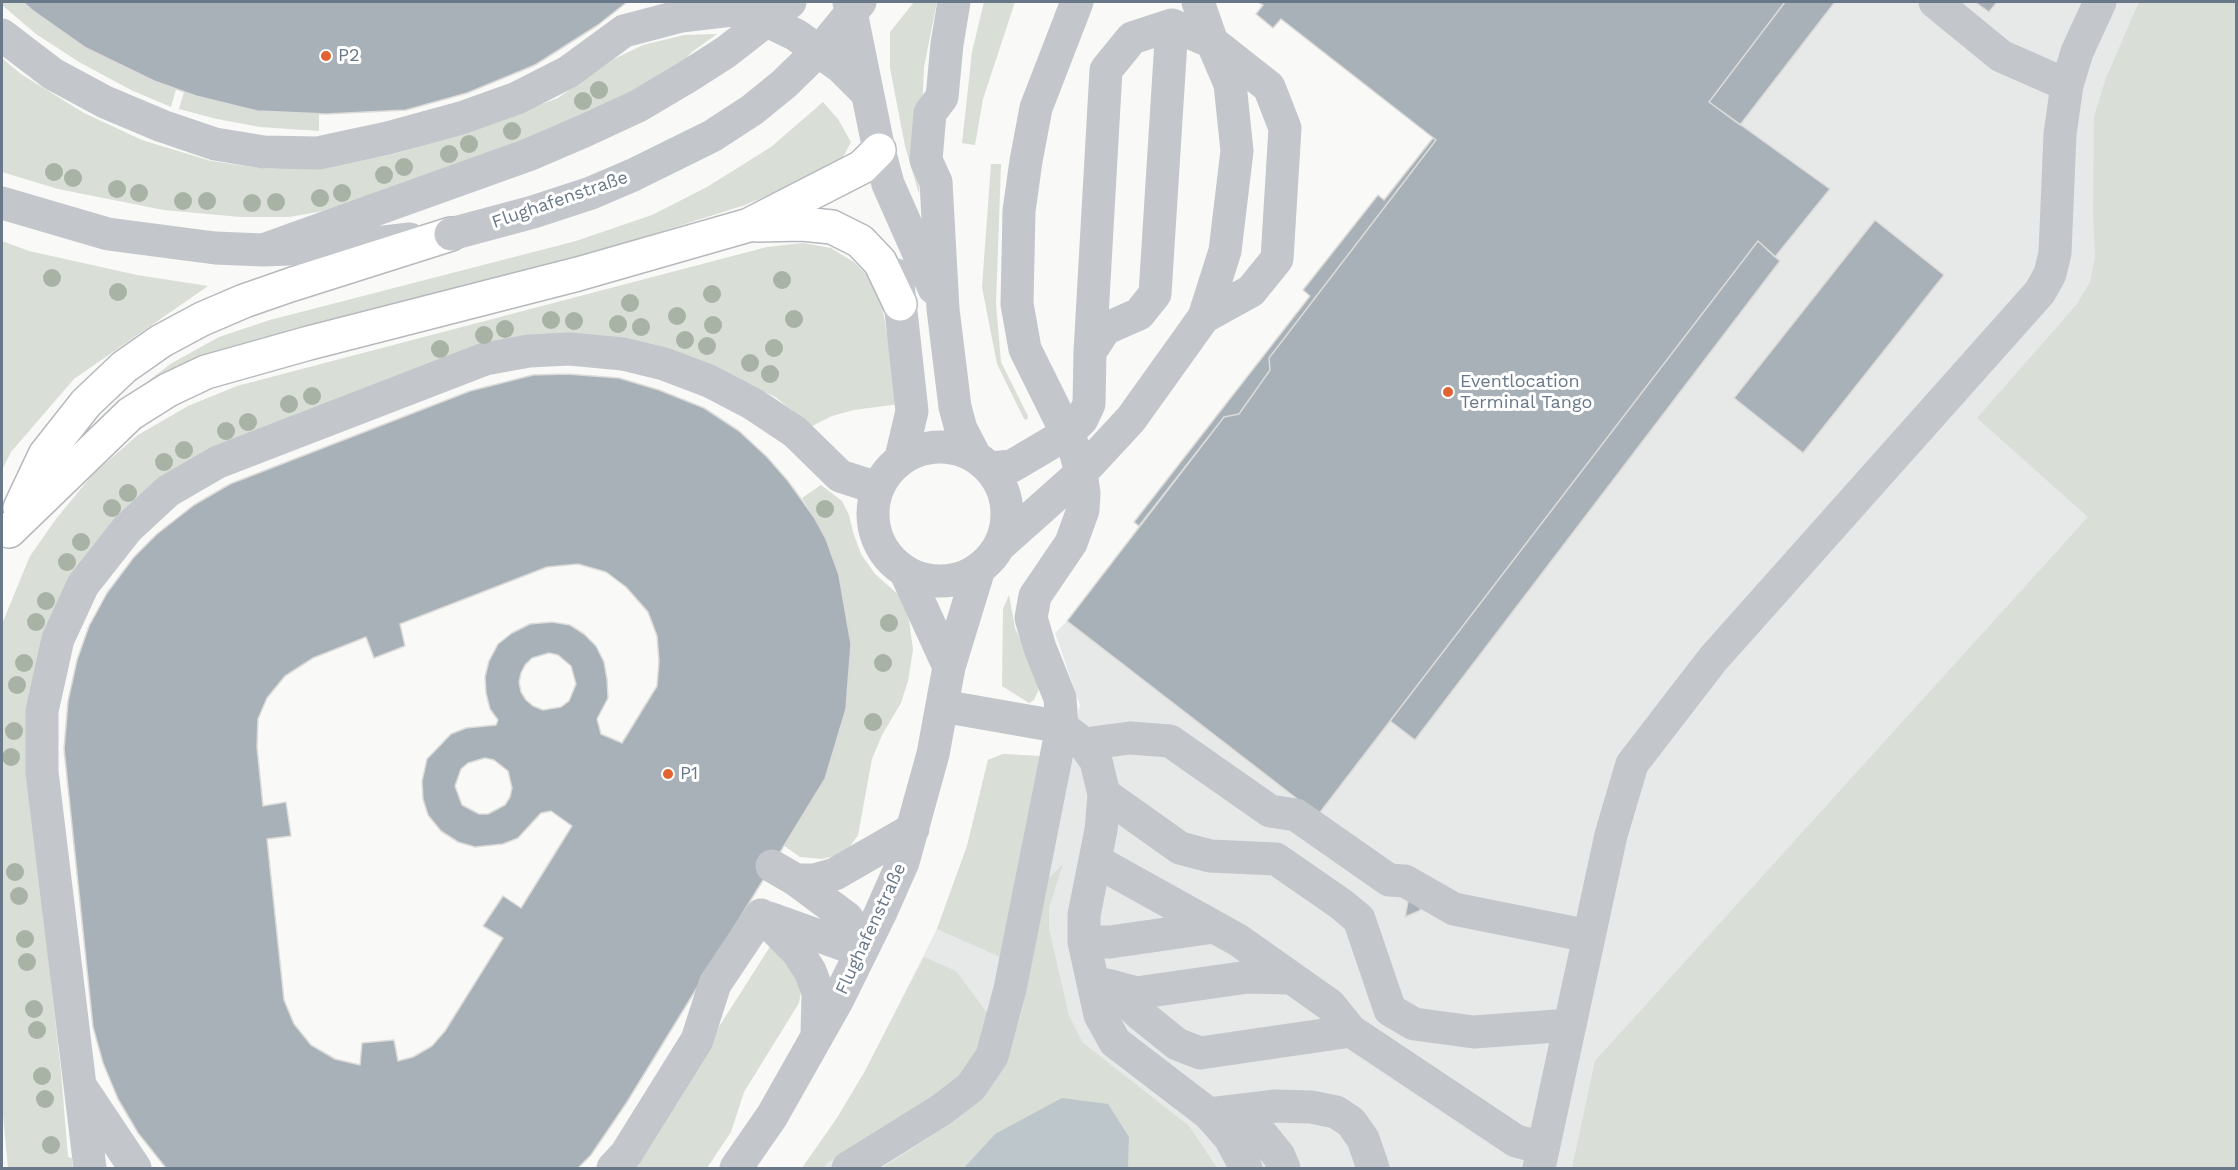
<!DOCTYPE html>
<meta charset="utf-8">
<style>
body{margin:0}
#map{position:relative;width:2238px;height:1170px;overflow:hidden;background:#f9f9f7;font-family:"Work Sans",sans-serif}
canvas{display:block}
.frame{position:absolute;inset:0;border:3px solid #697888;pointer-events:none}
</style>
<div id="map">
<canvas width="2238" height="1170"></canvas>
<div class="frame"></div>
</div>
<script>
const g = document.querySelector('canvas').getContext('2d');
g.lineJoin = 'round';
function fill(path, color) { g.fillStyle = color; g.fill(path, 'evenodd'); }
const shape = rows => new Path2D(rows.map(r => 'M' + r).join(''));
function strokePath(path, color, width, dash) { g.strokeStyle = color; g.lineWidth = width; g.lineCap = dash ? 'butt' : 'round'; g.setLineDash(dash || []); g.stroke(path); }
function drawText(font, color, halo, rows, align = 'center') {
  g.font = font + ' "Work Sans",sans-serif'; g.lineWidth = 6; g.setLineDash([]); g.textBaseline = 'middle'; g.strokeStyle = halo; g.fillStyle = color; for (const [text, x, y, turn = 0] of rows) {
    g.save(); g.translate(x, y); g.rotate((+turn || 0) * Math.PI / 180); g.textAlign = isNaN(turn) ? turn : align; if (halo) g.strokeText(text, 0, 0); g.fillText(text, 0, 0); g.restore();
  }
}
const built = shape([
 [1835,2,2236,2,2236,1168,802,1168,837,1118,865,1071,937,929,967,846,988,760,1003,754,1039,756,1068,761,1080,705,1055,633,1067,621,1318,815,1390,721,1415,740,1780,261,1775,257,1830,189,1740,125]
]);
const green = shape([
 [2,2,23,2,32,10,86,48,154,81,176,89,171,107,131,90,79,62,36,34,2,5],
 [914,2,937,2,924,67,919,194,905,146,890,68,890,32],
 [984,2,1015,2,983,99,975,145,962,143,972,52],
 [2139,2,2236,2,2236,1168,1572,1168,1595,1061,2088,517,1977,418,2077,304,2090,282,2095,257,2093,213,2094,117,2106,78],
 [717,34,692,52,677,68,625,96,541,134,370,196,323,211,289,217,240,217,164,210,58,189,2,172,2,58,21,74,84,113,142,140,211,161,268,169,322,168,394,154,467,132,558,98,612,60,643,45,684,35],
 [184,92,257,111,319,113,319,131,260,127,217,119,179,109],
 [823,102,838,119,851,142,843,157,823,172,745,205,581,257,262,338,203,357,132,393,172,363,219,337,270,320,576,241,652,215,707,187,771,147],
 [991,164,1001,164,996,304,1001,362,1028,416,1027,420,1024,419,997,364,982,287],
 [2,241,29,251,137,275,208,286,74,379,11,452,2,470],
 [803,243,831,248,854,262,870,278,881,299,899,404,854,410,832,416,812,426,775,397,720,370,571,336,219,450,102,541,29,787,61,1072,68,1157,72,1158,73,1168,8,1168,2,1105,2,624,30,556,56,519,93,474,138,435,188,406,237,386,767,247],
 [821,485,842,501,849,515,853,532,861,554,875,574,901,597,909,620,913,650,908,681,901,703,882,735,872,759,858,835,849,848,839,855,822,859,800,857,783,845,825,779,846,709,851,644,839,575,814,517,802,498],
 [1009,595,1015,628,1035,669,1039,684,1038,691,1034,700,1029,703,1002,686,1003,609],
 [1003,754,1039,756,1000,957,937,929,967,846,988,760],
 [1063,864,1049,908,1049,929,1069,1016,1083,1043,1189,1126,1217,1168,1128,1168,1129,1137,995,1134,964,1168,882,1168,950,1124,984,1096,1005,1066,1022,1011,1046,881],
 [771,945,791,956,802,986,799,1003,744,1092,731,1132,707,1168,629,1168],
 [924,957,956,971,987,1013,977,1051,962,1073,931,1100,827,1163,823,1168,802,1168,837,1118,865,1071]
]);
const water = shape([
 [1062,1098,1108,1104,1129,1137,1128,1168,964,1168,995,1134]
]);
const building = shape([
 [23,2,627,2,598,25,535,65,467,93,406,110,326,114,257,111,196,96,154,81,86,48,32,10,23,2],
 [1258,2,1785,2,1709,102,1830,189,1775,257,1758,241,1318,815,1067,621,1224,417,1239,414,1270,370,1269,358,1436,140,1281,19,1273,28,1256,14,1263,5,1258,2],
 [1785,2,1835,2,1740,125,1709,102,1785,2],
 [1975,2,1997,2,1989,12,1975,2],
 [1433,138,1436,140,1269,358,1270,370,1239,414,1224,417,1139,526,1134,522,1310,296,1303,290,1378,195,1384,200,1433,138],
 [1875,220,1944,275,1803,453,1734,398,1875,220],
 [1758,241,1780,261,1415,740,1390,721,1758,241],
 [567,374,619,378,659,390,704,408,739,431,767,457,788,481,814,517,826,539,839,575,851,644,846,709,825,779,627,1102,591,1155,578,1168,166,1168,138,1133,118,1099,103,1063,93,1027,64,749,68,701,77,660,89,626,107,593,134,557,157,534,194,505,230,484,470,391,533,375,567,374],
 [578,564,606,572,626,587,648,612,657,636,659,661,657,686,622,743,601,734,597,719,608,698,607,679,604,662,596,646,584,634,570,625,552,622,530,624,512,633,498,644,489,661,485,677,486,693,490,709,498,720,496,725,466,728,451,734,427,759,422,781,423,799,428,815,441,831,458,842,475,847,503,844,518,838,541,813,551,811,572,826,521,908,503,896,483,926,503,938,445,1031,432,1046,413,1057,398,1061,394,1040,362,1043,360,1065,335,1059,311,1045,294,1024,284,1000,267,839,291,836,286,802,263,806,257,747,258,719,267,698,285,676,313,658,366,637,374,658,405,646,400,624,547,567,578,564],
 [549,653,558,655,571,666,576,684,569,701,561,707,543,710,533,706,526,700,521,692,519,682,521,673,525,665,532,658,549,653],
 [485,758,494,760,508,771,512,788,510,797,505,805,488,814,479,814,462,805,455,786,461,769,468,763,485,758],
 [1408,901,1417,902,1421,910,1405,917,1408,901]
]);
const minor = shape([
 [849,2,879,150,888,184,934,288],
 [954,2,947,44,942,97,930,113,926,160,936,182,943,309,955,407,961,429,975,456],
 [1198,2,1212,42,1269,87,1285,128,1277,259,1251,291,1204,317],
 [1935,2,2001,56,2067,85],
 [2,35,53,74,105,102,162,126,215,144,264,152,318,153,388,138,461,118,517,98,568,72,624,31,681,16,732,10,767,21,796,35,841,67,867,93],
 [2,203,108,234,215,248,263,250,341,247,410,239],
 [263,250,528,155,584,131,638,106,687,77,726,52,790,2],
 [897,275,912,411,901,458],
 [1090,352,1105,329,1139,314,1155,294,1172,25],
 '873 514a67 67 0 1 1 134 0a67 67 0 1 1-134 0Z',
 [990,468,1012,466,1068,433,1082,419,1089,404,1090,352,1106,70,1132,38,1172,25,1212,42,1230,84,1237,151,1225,251,1204,317,1131,419,1081,473,999,546],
 [905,571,949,667],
 [942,706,1062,727,1084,744,1096,761,1104,794,1101,830,1084,915,1084,942,1100,1015,1115,1042,1209,1114,1230,1138,1246,1168],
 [1084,744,1130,738,1170,741,1270,811,1296,815,1389,880,1405,881,1454,909,1589,936],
 [1104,794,1180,848,1210,856,1276,859,1341,904,1359,919,1390,1010,1414,1024,1474,1032,1570,1025],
 [1096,861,1238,940,1330,1005,1351,1031,1516,1141,1543,1148],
 [772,866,796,880,847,918,859,938,861,951],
 [796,880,814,880,835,874,913,829],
 [761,915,797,951,810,971,818,992,817,1035],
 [769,918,861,951],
 [1084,942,1110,942,1214,927],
 [1107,985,1136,993,1248,977,1290,978],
 [1111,987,1141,1015,1177,1044,1200,1053,1351,1031],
 [83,1090,135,1168],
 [1231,1112,1262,1135,1279,1156,1284,1168],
 [1209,1114,1276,1106,1311,1107,1336,1112,1351,1122,1363,1139,1373,1168],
 [90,1168,42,772,42,711,58,639,83,585,127,529,168,491,218,462,485,359,529,351,570,349,623,354,664,364,709,381,753,404,795,432,840,476,877,488],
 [613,1168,626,1154,697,1040,715,984,761,915],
 [736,1168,772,1116,837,1001,880,914,903,862,933,754,949,667,979,569],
 [848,1168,941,1110,971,1087,992,1056,1010,989,1062,727,1060,698,1040,648,1031,618,1035,596,1071,543,1083,510,1084,493,1081,473,1075,450,1025,349,1017,304,1019,211,1026,161,1036,108,1077,2],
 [1539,1168,1611,835,1632,764,1713,659,2040,292,2050,274,2055,253,2060,134,2067,85,2077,52,2100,2]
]);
const highway = shape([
 [757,225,802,224,832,227,860,241,880,262,900,304],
 [20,508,45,455,86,403,124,367,161,341,202,319,244,301,290,285,451,234],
 [9,531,130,414,168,390,206,372,309,343,578,274,749,225,862,167,879,150]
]);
const minorBridge = shape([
 [451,234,533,212,591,193,633,175,712,136,752,110,784,84,829,40,860,2]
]);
const trees = [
 [599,90],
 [583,101],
 [512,131],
 [469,144],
 [449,154],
 [404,167],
 [54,172],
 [384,175],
 [73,178],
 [117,189],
 [139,193],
 [342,193],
 [320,198],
 [183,201],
 [207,201],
 [276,202],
 [252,203],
 [52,278],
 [782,280],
 [118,292],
 [712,294],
 [630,303],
 [677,316],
 [794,319],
 [551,320],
 [574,321],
 [618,324],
 [713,325],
 [641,327],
 [505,329],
 [484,335],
 [685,340],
 [707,346],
 [774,348],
 [440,349],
 [750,363],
 [770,374],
 [312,396],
 [289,404],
 [248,422],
 [226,431],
 [184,450],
 [164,462],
 [128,493],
 [112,508],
 [825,509],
 [81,542],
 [67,562],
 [46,601],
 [36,622],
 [889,623],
 [24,663],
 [883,663],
 [17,685],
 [873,722],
 [14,731],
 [11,757],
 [15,872],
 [19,896],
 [25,939],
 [27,962],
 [34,1009],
 [37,1030],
 [42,1076],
 [45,1099],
 [51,1145]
];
const markers = [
 [326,56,6,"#e16430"],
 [1448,392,6,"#e16430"],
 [668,774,6,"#e16430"]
];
const poiNames = [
 ["P2",338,56],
 ["Eventlocation",1460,382],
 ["Terminal Tango",1460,403],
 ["P1",680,774]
];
const streetNames = [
 ["Flughafenstraße",560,200,-19],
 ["Flughafenstraße",871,929,-65]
];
fill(built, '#e7e8e8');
fill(green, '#d9ded6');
fill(water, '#bcc6cb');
fill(building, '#a9b1b8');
strokePath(building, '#dbdbd9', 1.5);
strokePath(highway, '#b6b9bd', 36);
strokePath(minor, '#c3c6cb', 33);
strokePath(highway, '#fff', 33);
strokePath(minorBridge, '#c3c6cb', 33);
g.fillStyle = '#a8b3a6';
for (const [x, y] of trees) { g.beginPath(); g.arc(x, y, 9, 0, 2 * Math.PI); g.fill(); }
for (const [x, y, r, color] of markers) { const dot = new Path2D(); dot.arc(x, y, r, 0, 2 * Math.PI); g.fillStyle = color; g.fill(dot); strokePath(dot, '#fff', 2); }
drawText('18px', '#697888', '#fff', poiNames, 'left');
drawText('18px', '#697888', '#fff', streetNames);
</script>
